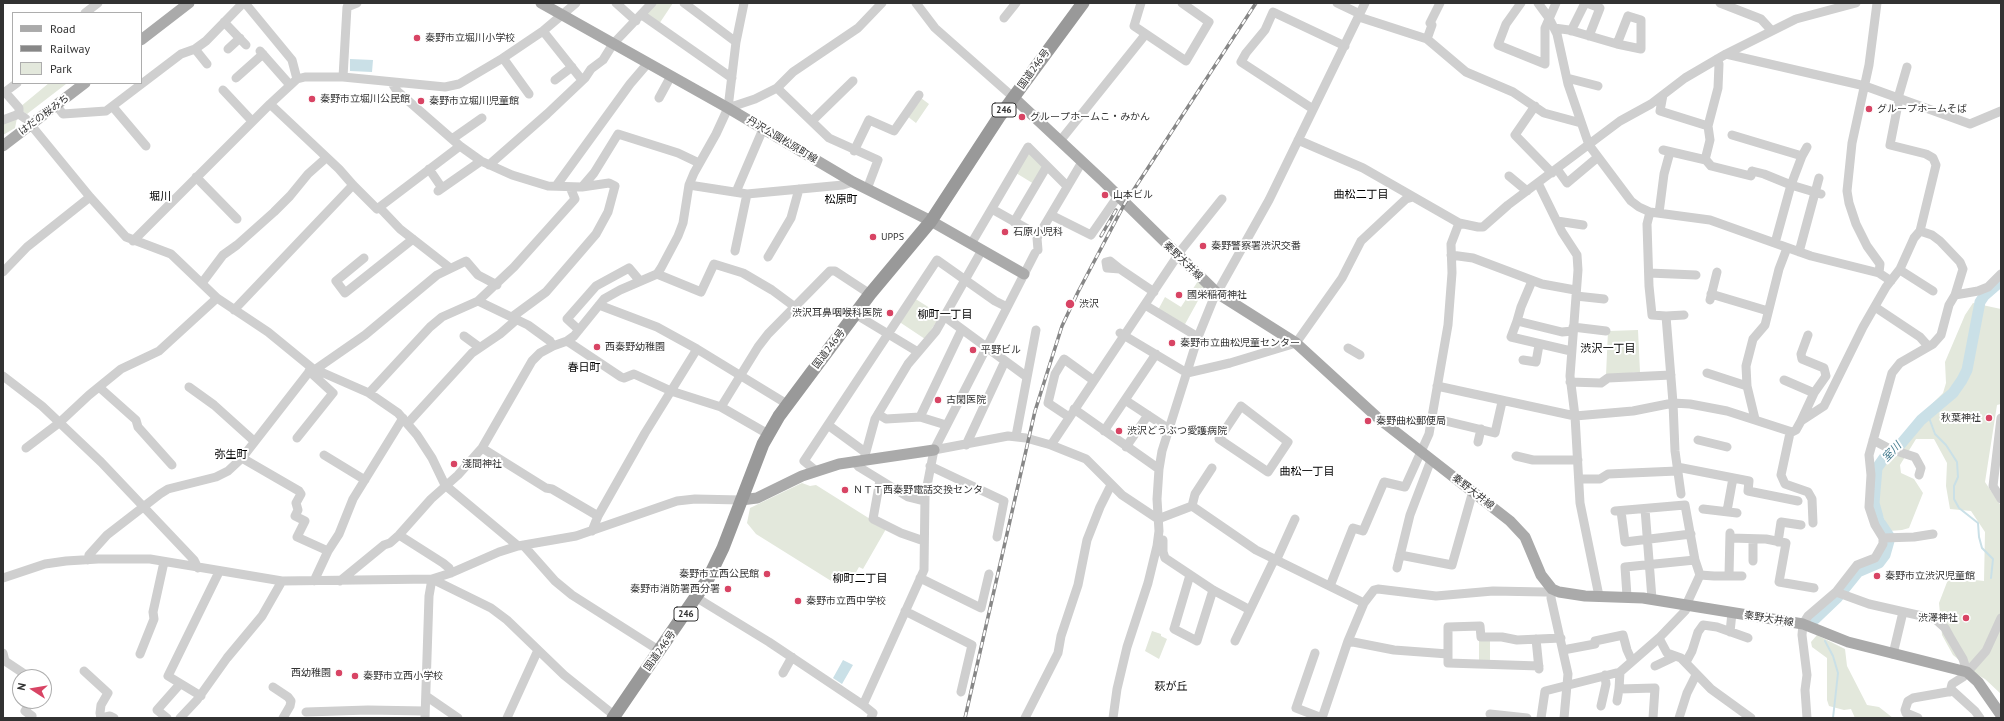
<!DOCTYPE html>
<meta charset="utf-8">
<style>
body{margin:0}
#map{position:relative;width:2004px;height:721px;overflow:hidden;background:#fff;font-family:"PT Sans",sans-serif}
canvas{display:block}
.frame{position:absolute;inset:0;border:4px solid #323232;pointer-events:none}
.legend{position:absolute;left:12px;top:12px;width:130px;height:72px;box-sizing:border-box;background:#fff;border:1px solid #adadad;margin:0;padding:5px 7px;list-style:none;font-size:12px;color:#323232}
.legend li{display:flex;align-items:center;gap:8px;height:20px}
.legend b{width:20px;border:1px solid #adadad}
.north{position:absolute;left:12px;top:669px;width:40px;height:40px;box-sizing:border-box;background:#fff;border:1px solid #adadad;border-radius:50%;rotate:282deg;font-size:11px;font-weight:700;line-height:16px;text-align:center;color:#323232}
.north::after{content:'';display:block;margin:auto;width:14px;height:18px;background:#d84464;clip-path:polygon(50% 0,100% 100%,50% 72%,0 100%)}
</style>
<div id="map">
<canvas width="2004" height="721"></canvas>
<div class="frame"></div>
<ul class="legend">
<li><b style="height:5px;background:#aaa"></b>Road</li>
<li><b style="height:5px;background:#878787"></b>Railway</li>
<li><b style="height:11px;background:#e3e8dc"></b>Park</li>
</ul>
<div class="north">N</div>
</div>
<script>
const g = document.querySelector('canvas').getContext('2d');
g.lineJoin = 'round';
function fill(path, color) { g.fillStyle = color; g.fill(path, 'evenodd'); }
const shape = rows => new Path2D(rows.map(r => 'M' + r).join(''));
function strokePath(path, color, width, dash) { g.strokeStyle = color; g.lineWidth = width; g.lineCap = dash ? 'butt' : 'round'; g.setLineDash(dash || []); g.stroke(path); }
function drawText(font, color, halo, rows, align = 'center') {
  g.font = font + ' "PT Sans","Noto Sans JP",sans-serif'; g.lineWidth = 4; g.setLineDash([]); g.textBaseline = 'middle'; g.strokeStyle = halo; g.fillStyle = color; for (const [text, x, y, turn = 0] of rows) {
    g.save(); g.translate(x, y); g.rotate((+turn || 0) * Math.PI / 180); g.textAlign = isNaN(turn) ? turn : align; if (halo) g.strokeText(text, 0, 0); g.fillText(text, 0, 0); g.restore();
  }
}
const green = shape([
 [655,3,673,3,659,24,646,15],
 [49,83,66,84,27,114,21,110,20,107],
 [921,98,929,104,916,123,907,116],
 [17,118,15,128,3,135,3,123],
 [1029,153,1043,166,1034,184,1016,173],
 [1198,281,1205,288,1184,326,1158,310,1165,297,1181,307],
 [914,298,941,315,925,339,898,321],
 [1973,303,2001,309,2001,404,1997,405,1985,482,2001,506,2001,694,1985,679,1976,674,1953,655,1942,635,1939,603,1949,577,1984,581,1985,532,1971,511,1950,509,1946,486,1947,463,1934,439,1916,439,1900,465,1901,473,1914,479,1923,493,1909,528,1902,530,1889,531,1878,504,1882,469,1885,463,1914,436,1928,408,1943,393,1946,383,1945,362,1965,315],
 [1638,330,1640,372,1606,375,1608,331],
 [802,483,810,486,816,485,886,529,863,569,859,567,851,581,836,584,756,534,747,523,750,508],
 [1152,631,1161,634,1161,636,1167,639,1159,659,1145,651],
 [1817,635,1845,649,1847,666,1867,705,1879,707,1893,718,1855,718,1851,709,1844,710,1829,706,1827,700,1827,658,1812,647,1811,642],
 [1479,639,1490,639,1490,661,1479,660]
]);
const water = shape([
 [350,59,373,60,372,72,350,71],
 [843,660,853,665,842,684,833,678]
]);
const stream = shape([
 [1928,415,1935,434,1946,445,1957,462,1958,477,1954,486,1954,499,1959,508,1978,523,1979,537,1982,548,1993,559,1991,578],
 [1825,641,1833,656,1838,673,1833,718]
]);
const river = shape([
 [1815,619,1837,598,1858,572,1879,563,1885,555,1889,541,1889,536,1879,521,1874,503,1877,468,1884,458,1900,445,1921,420,1953,393,1962,380,1967,370,1980,302,1984,296,2001,281]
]);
const minor = shape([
 [245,3,292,60,297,79],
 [616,3,636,21],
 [684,3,736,42],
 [916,3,935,28,1013,97],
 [1141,3,1134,26,1186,61,1209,22,1182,3],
 [1337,3,1360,14],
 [1521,3,1506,24,1498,45,1545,64,1545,28,1556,3],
 [1538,3,1549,18,1557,34,1568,84,1589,145,1631,201,1639,207,1650,212,1710,220,1811,256,1879,273,1891,281],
 [1587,3,1600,8,1589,36],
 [1720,3,1761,19,1771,30],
 [1877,3,1869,65,1852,143,1847,191,1849,203,1856,224,1867,246,1880,264,1879,273],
 [85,13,98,3],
 [642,15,732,78],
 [1628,16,1641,20,1641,49,1617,44,1628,16],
 [1359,17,1427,39,1466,72,1513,92,1544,113,1581,123],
 [1004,18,1016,3],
 [224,22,246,45],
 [1554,28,1569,30,1617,44],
 [543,31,582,80],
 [1571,31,1585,3],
 [1427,39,1432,25,1430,23,1440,3],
 [195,49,207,64],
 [228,49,240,38],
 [260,51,290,85],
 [1726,54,1865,86,1970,124,2001,111],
 [503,58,529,94],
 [343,77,347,7,357,3],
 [236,78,263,54],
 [1567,78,1598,86],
 [555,80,572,67],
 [17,83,5,92,19,108,19,114],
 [392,83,397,91,460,146,481,161,512,175,548,186,582,187,609,183,615,186,608,212,596,234,546,292,512,317],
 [777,88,829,138,878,160,867,189],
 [223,90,252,121],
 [1663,95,1660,111,1708,126,1710,140,1705,160],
 [659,98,671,76],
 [1898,98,1907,67],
 [270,104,339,169,353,185,377,209,460,146],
 [56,105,63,114,106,111,181,54,195,49,206,41,243,3],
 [1535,106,1515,135,1552,173],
 [113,107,146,146],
 [728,108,755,99,777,88,793,72,858,28,882,3],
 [1313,109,1241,62,1246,53,1265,30,1273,12,1345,46],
 [3,120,19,114,26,119,90,197,126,237,171,254,217,298,268,332,312,368,369,393,398,413,417,435,432,458,445,485,518,546],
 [812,121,853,81],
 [1708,126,1718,88,1719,64,1717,59],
 [1732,135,1802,156,1791,185,1775,243],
 [452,139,482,118],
 [1298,140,1363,168,1459,223,1478,227,1483,227,1508,205,1620,121,1651,104,1685,78,1726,54,1796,19,1856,3],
 [1060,141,1145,35],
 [1663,150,1706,160,1711,166,1751,176,1752,171,1764,174,1791,185,1821,194],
 [854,151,869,120,894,131,919,95],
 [1802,156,1807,147],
 [489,165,547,114,585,78,591,69,603,60,613,44,652,3],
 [429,169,442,188],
 [1557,169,1567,183,1598,157],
 [1509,176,1527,191],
 [196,177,237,219],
 [1538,183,1562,232,1577,255,1578,270,1570,376,1575,416,1580,503,1599,596],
 [689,185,747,194,843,185,853,182],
 [556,186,630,84,648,63],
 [582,187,594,173,618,134,678,153,699,163],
 [438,191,481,161],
 [736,192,763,129],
 [380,208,400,229,450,268],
 [992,209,1038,235],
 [1650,212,1647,224,1649,286,1652,315,1666,316,1673,403,1675,451,1681,494],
 [1659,213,1664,174,1670,152],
 [1051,215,1091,235,1118,196],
 [1557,221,1583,225],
 [1014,222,1047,166],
 [1920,231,1932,235,1940,241,1960,262,1963,269,1955,295],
 [133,241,270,104,297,79,305,77,343,77,445,87,459,84,503,58,543,31,576,3],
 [971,244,1028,147,1067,186],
 [1038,250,1037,238,1082,162],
 [735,251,747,194],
 [1799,252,1819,178],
 [1451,255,1473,258,1542,284,1575,290],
 [768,257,791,218,799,189],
 [364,258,336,281,345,293,413,239],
 [1120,269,1110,261,1106,262,1107,268,1120,269,1154,292],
 [1900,270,1933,291],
 [3,272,27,247,90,197],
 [1649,273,1696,275],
 [657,274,701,292,714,264,743,273,772,290,795,307],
 [1532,281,1521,307,1517,321,1562,332,1573,331],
 [202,283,223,255,237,245,274,212,290,196,308,174,326,158],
 [1711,294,1768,311],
 [1576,296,1604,299],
 [1710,300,1717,272],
 [478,301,528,325,550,341,553,346],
 [599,305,657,327,697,349,787,404],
 [1145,305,1198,337],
 [1875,307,1920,337,1928,346],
 [234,310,353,185],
 [855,314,918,352],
 [944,316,1027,377],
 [1666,316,1684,315],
 [1517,321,1511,337,1571,351],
 [1573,327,1606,331],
 [579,330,567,319,596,286,629,268,640,281],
 [1120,333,1187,373,1230,363,1296,343,1342,278,1361,241,1406,199,1413,197],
 [464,336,479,347],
 [567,341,621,377,624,378,634,374,671,391,721,407,768,434],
 [1348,348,1360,355],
 [1523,360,1536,362,1539,345],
 [316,369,365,335,437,275,466,261,478,275,497,285],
 [1707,373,1747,386],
 [3,376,42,406,101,462,194,560,198,568],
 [1784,380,1814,393],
 [1570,382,1601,383,1608,378,1671,375],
 [1437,386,1575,416,1633,411,1673,403,1690,404,1727,411,1792,432,1796,430,1801,421,1824,406,1863,327,1886,287,1900,269,1914,238,1920,231,1936,165,1933,158,1926,154,1890,145,1899,99],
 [99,387,136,420,138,427,172,465],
 [189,387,214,405,254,441],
 [369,393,430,327,442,317,478,301,514,267,575,199,570,187],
 [1125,400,1169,429],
 [1241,406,1288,442,1268,472,1219,439,1241,406],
 [721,407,758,347,768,334,830,271,835,271,870,294],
 [1074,409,1159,469],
 [878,414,886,419,920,417,946,425],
 [920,417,962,329],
 [1069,417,1048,403,1055,374,1064,359,1093,380],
 [1433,418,1495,433,1502,402],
 [2001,418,1993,486,2001,499],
 [1755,419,1747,386,1746,366,1753,339,1765,325,1779,269,1787,248],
 [1801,421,1814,393,1826,376,1824,368,1802,359,1801,354,1808,335],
 [408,423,472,353,500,334,516,320],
 [828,425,865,452],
 [1104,431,1156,354],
 [1790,433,1781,475,1785,484,1808,492,1812,499,1813,523],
 [1016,436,1036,330],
 [297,438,333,393,309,371],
 [1698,440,1727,447],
 [1873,440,1890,449,1915,457,1921,468,1919,475],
 [1478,442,1481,429],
 [966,445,1005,361],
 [1051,445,1182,249,1222,199],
 [1126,447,1148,415],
 [26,448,59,423,89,395,121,369,159,351,217,298],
 [482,448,546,488,552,489,598,516],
 [934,450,1008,436,1026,438,1051,445,1086,459,1122,495,1158,519,1192,506],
 [324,455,365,480],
 [1516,456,1533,460,1578,460],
 [242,458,299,491,301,494,296,503,298,510,295,516,305,521,297,537,328,551],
 [864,459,875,419,908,364,936,331,982,250],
 [854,461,859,467,908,497,924,501],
 [930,466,1004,501,997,537],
 [1677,467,1749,481,1748,491,1798,501],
 [816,471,804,461,937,260,995,301,1007,307],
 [1579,479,1600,479,1608,474,1677,471],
 [880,480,873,519,901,533,924,541],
 [1192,506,1256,550,1364,603],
 [1192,506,1195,494,1212,468],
 [1645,509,1652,599],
 [1703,509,1737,513],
 [1621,511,1625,542,1691,534],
 [1727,511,1733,478],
 [592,531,598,516,645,433,697,349],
 [399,535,443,563,449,568,451,573],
 [1730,538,1766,539,1786,543,1779,582,1814,588],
 [1883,538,1914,537,1933,534],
 [1163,540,1163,552,1165,558,1213,590,1250,610],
 [1778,542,1781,522,1801,525],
 [524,546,555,581,572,595,660,651],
 [1400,555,1452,565,1473,491],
 [88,560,89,555,107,535,160,494,168,489,216,477,228,471,242,458,312,368],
 [1276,561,1295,519],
 [1753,561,1753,539],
 [1397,568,1410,515,1431,460],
 [1190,575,1174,629,1197,641,1213,590],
 [1700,575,1714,576,1742,576],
 [1729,575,1730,533],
 [3,578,45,564,66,561,98,559,150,559,282,581,432,579,451,573,499,552,518,546,576,536,677,501,695,499,741,500],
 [920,578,981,608,989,574],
 [314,581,328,551,339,534,353,499,403,418],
 [340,581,384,545,390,543,399,535,431,499,458,475,482,448,532,361,540,353,553,346,567,341,574,336,604,299,620,290,657,274,661,268,678,236,683,223,689,185,694,173,716,134,728,108,736,42,744,3],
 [1330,586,1353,528,1363,531,1384,482,1405,487,1429,434,1448,325,1452,273,1451,244,1459,223],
 [1836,592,1869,604,1935,619,1945,628,1950,637,1963,659,1967,672],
 [1627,596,1625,567,1695,560],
 [697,598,769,642,863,705,873,713,871,718],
 [905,611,972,645,961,692],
 [1730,632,1732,613],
 [1659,638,1667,653,1681,658,1711,689,1751,718],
 [1536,639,1539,669],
 [1235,641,1274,560],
 [1348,641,1394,650,1448,654],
 [1563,650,1595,644,1595,641,1623,635,1627,650,1632,661],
 [3,653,5,661,29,677],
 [1315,653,1296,708,1322,718],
 [140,654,154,619,153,612,164,562],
 [1893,654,1903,612],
 [1686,662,1692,651,1698,632,1703,625,1717,627,1748,638],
 [1539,666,1448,663,1448,627,1480,626,1481,637,1502,637,1517,640,1561,638],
 [1655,666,1674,657],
 [84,671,108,693,101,705,100,713,101,718],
 [1620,672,1619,689,1655,688,1653,718],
 [783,673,792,657],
 [273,687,288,697,291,701,290,706,283,718],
 [1950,692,1952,684,1963,677,1986,651,2001,618],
 [201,696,168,676,219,572],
 [426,696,458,718],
 [1617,701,1619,689],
 [863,705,924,570,925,496,934,450,1035,253],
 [1601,706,1606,684,1605,675],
 [306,712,368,710,425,711],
 [1490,714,1527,718],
 [31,718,32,716,25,711,31,701],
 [101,718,110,716,114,718],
 [167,718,157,710,180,684],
 [180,718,197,700,227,658,262,616,282,581],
 [425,718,429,596,432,579,491,608,507,620,564,675,615,716],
 [507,718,538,650],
 [1025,718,1058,653,1061,636,1078,585,1087,540,1100,507,1111,485],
 [1113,718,1117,689,1127,647,1148,583,1157,546,1159,531,1157,499,1159,469,1162,451,1198,337,1213,300,1269,200,1365,3],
 [1322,718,1348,641,1364,603,1374,590,1378,589,1436,596,1493,591,1545,592,1552,589,1551,598,1568,674,1564,718],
 [1541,718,1545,691,1620,672,1659,638,1685,611,1688,606,1688,601,1700,575,1695,560,1685,505,1615,511],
 [1679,718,1687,693,1696,675],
 [1807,718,1805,690,1807,675,1802,635,1803,624,1808,616,1836,592,1857,565,1875,558,1883,544,1883,538,1875,525,1869,507,1871,475,1869,455,1892,373,1900,363,1933,344,1941,335,1949,305,1955,295,1978,291,1988,287,2001,274],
 [1918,718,1906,713,1905,710,1908,701,1913,698,1953,691,1975,711,1980,718]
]);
const major = shape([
 [541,3,728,108,853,182,931,221,1024,274],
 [141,40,189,3],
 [1013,97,1104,182,1217,293,1296,343,1378,418,1510,521,1525,537,1541,575,1552,589,1559,592,1585,596,1643,598,1803,624,1848,642,1967,672,1978,682,2001,715],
 [3,146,85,83],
 [741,500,757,498,802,476,839,464,934,450]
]);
const highway = shape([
 [613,718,708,579,723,548,763,444,779,416,870,294,931,221,999,117,1083,3]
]);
const rail = shape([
 [1101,236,1116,210],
 [965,718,1035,411,1062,326,1078,292,1125,203,1256,3]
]);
const markers = [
 [417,38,4,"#d84464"],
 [312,99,4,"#d84464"],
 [421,101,4,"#d84464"],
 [1869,109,4,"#d84464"],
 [1022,117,4,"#d84464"],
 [1105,195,4,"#d84464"],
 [1005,232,4,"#d84464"],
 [873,237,4,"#d84464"],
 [1203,246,4,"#d84464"],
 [1179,295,4,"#d84464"],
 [1070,304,5,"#d84464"],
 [890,313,4,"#d84464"],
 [1172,343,4,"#d84464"],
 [597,347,4,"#d84464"],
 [973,350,4,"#d84464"],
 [938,400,4,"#d84464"],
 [1989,418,4,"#d84464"],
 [1368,421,4,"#d84464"],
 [1119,431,4,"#d84464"],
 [454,464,4,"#d84464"],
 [845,490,4,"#d84464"],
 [767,574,4,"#d84464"],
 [1877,576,4,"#d84464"],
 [728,589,4,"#d84464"],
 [798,601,4,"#d84464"],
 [1966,618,4,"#d84464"],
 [339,673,4,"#d84464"],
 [355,676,4,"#d84464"]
];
const shields = [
 [1004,110,24],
 [686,614,24]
];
const shieldNames = [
 ["246",1004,110],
 ["246",686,614]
];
const poiNames = [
 ["秦野市立堀川小学校",425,38],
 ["秦野市立堀川公民館",320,99],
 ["秦野市立堀川児童館",429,101],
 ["グループホームそば",1877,109],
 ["グループホームこ・みかん",1030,117],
 ["山本ビル",1113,195],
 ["石原小児科",1013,232],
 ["UPPS",881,237],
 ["秦野警察署渋沢交番",1211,246],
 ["國栄稲荷神社",1187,295],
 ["渋沢",1079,304],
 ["渋沢耳鼻咽喉科医院",882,313,"right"],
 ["秦野市立曲松児童センター",1180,343],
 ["西秦野幼稚園",605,347],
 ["平野ビル",981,350],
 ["古閑医院",946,400],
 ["秋葉神社",1981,418,"right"],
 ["秦野曲松郵便局",1376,421],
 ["渋沢どうぶつ愛護病院",1127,431],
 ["淺間神社",462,464],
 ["ＮＴＴ西秦野電話交換センタ",853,490],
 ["秦野市立西公民館",759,574,"right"],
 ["秦野市立渋沢児童館",1885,576],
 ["秦野市消防署西分署",720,589,"right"],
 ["秦野市立西中学校",806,601],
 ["渋澤神社",1958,618,"right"],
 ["西幼稚園",331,673,"right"],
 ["秦野市立西小学校",363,676]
];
const streetNames = [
 ["国道246号",1034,69,-54],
 ["はだの桜みち",44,115,-37],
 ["丹沢公園松原町線",782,140,31],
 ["秦野大井線",1183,261,44],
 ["国道246号",829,349,-53],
 ["秦野大井線",1473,492,38],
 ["秦野大井線",1769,619,9],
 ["国道246号",660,651,-55]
];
const neighbourhoodNames = [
 ["曲松二丁目",1361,195],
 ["堀川",160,197],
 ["松原町",841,200],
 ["柳町一丁目",945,315],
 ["渋沢一丁目",1608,349],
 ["春日町",584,368],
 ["弥生町",231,455],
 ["曲松一丁目",1307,472],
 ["柳町二丁目",860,579],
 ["萩が丘",1171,687]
];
const waterNames = [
 ["室川",1892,452,-47]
];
fill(green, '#e3e8dc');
fill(water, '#cae0e7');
strokePath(stream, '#cae0e7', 2);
strokePath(river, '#cae0e7', 11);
strokePath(minor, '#cfcfcf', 9);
strokePath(major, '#aaa', 11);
strokePath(highway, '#999', 13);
strokePath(rail, '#878787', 3.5);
strokePath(rail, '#fff', 2, [6]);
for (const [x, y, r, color] of markers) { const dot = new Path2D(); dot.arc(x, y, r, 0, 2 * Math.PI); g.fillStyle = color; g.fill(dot); strokePath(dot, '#fff', 1.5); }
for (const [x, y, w] of shields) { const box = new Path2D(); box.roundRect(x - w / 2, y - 7, w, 14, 3); g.fillStyle = '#fff'; g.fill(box); strokePath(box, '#323232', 1); }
drawText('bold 9px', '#323232', null, shieldNames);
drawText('10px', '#323232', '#fff', poiNames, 'left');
drawText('10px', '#323232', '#fff', streetNames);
drawText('11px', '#000', '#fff', neighbourhoodNames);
drawText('italic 11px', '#457c8f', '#fff', waterNames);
</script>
